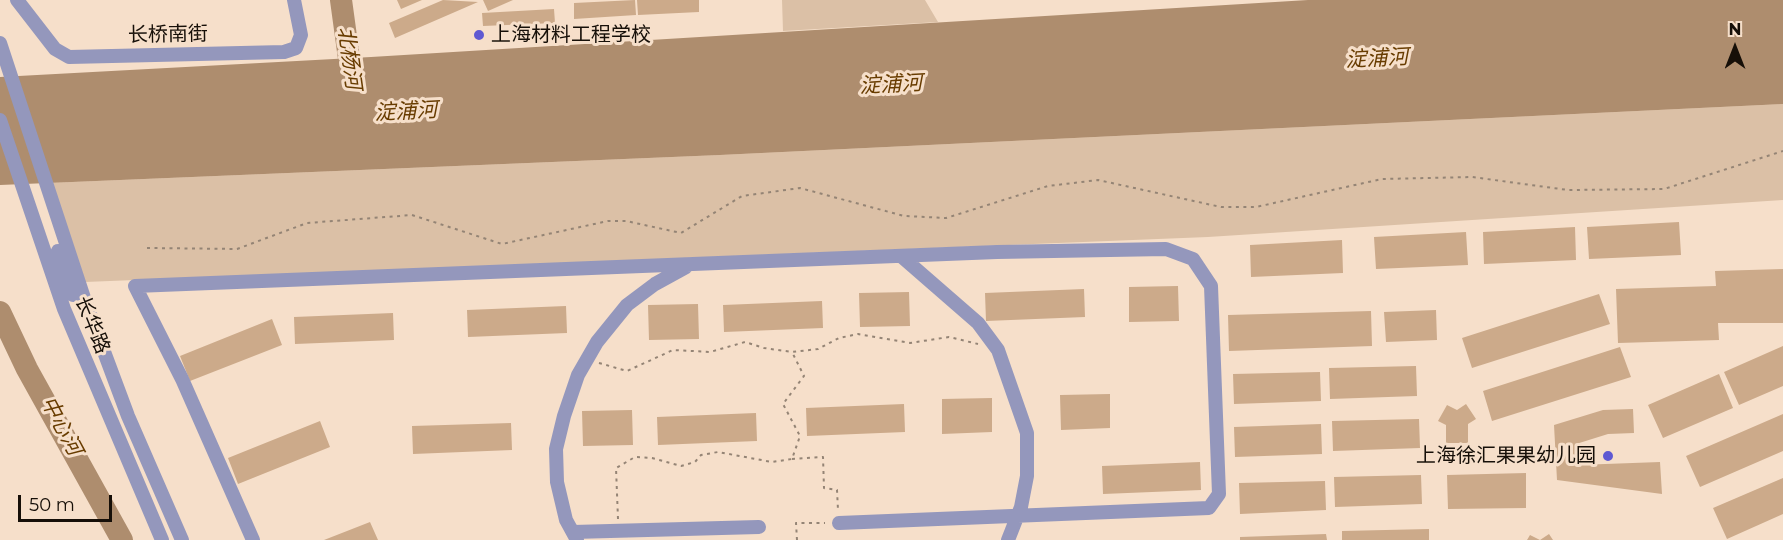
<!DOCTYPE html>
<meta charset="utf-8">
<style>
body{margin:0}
#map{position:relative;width:1783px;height:540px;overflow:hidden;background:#f6dfca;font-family:Montserrat,sans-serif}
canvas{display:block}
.north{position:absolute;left:1705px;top:18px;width:60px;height:60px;-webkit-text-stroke:4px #f6dfca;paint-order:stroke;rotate:0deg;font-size:16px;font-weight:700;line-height:24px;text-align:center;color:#160f08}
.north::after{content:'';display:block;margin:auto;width:21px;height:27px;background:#160f08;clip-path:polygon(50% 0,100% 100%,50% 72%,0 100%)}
.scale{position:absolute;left:18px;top:495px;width:94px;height:27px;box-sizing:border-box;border:3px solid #160f08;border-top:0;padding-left:8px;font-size:18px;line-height:21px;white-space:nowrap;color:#160f08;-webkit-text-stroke:4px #f6dfca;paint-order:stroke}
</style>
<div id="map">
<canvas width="1783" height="540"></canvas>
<div class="north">N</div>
<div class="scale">50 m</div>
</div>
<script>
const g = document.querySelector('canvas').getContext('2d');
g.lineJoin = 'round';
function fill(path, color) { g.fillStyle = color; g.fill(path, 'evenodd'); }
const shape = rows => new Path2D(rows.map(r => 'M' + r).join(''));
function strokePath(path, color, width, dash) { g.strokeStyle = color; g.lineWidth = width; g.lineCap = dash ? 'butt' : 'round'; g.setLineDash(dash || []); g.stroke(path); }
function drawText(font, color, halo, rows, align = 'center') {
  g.font = font + ' Montserrat,"Noto Sans SC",sans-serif'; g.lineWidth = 6; g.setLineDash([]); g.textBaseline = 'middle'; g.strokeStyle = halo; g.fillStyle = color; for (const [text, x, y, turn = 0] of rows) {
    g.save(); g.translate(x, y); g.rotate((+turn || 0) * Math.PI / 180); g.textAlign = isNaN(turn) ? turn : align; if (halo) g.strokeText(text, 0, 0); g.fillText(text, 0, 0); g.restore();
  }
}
const green = shape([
 [782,0,925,0,938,22,783,31],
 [1783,104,1783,200,1208,237,85,282,48,183,720,155]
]);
const water = shape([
 [1308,0,1783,0,1783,104,720,155,0,185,0,77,371,57]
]);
const river = shape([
 [341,0,353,88],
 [0,312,27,369,122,540]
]);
const building = shape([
 [397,0,422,0,401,9],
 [443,0,478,2,395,38,389,23],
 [483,0,513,0,488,11],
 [635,0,636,15,574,19,574,3],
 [637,0,699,0,699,12,638,15],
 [554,9,555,23,483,26,482,13],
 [1679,222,1681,255,1589,259,1587,227],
 [1575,227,1576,260,1484,264,1483,232],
 [1466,232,1468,265,1376,269,1374,237],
 [1342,240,1343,273,1251,277,1250,245],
 [1783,269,1783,323,1718,323,1719,340,1618,343,1616,289,1716,286,1715,271],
 [1178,286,1179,321,1129,322,1129,287],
 [1084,289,1085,317,986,321,985,293],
 [909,292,910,326,860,327,859,293],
 [1599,294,1610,324,1472,368,1462,338],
 [822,301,823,328,724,332,723,305],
 [698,304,699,339,649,340,648,305],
 [566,306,567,333,468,337,467,310],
 [1436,310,1437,340,1386,342,1384,312],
 [1371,311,1372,346,1229,351,1228,315],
 [393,313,394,340,295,344,294,317],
 [272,319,282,345,190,381,180,356],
 [1783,346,1783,386,1739,405,1724,372],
 [1620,347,1631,377,1492,421,1483,391],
 [1416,366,1417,396,1330,399,1329,368],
 [1320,372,1321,401,1234,404,1233,374],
 [1719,374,1733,408,1663,438,1648,405],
 [1110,394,1110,428,1061,430,1060,395],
 [992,398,992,432,942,434,942,399],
 [904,404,905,432,807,436,806,408],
 [1466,404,1476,419,1468,424,1468,443,1446,443,1446,425,1438,421,1447,405,1457,410],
 [1633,409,1634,433,1608,434,1576,444,1578,465,1660,462,1662,494,1557,480,1554,425,1603,410],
 [632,410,633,445,583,446,582,411],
 [756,413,757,441,658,445,657,417],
 [1783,414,1783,451,1700,487,1686,456],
 [1419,419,1420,448,1333,451,1332,421],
 [320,421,330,447,238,484,228,458],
 [511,423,512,450,413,454,412,426],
 [1321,424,1322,454,1235,457,1234,427],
 [1200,462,1201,490,1103,494,1102,466],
 [1526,473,1526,508,1448,509,1447,475],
 [1421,475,1422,504,1335,507,1334,477],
 [1783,478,1783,514,1727,539,1713,508],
 [1325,481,1326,510,1240,514,1239,483],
 [370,522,378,540,324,540],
 [1429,529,1429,540,1342,540,1342,531],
 [1326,534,1327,540,1240,540,1240,537],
 [1549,534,1553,540,1527,540,1530,535,1540,540]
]);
const path = shape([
 [147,248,237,249,307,223,412,215,502,244,608,221,626,221,681,233,742,196,800,188,904,216,946,218,1048,186,1098,180,1221,207,1256,207,1382,179,1472,177,1568,190,1664,189,1783,151],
 [599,363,627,371,673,350,710,352,745,342,764,348,792,352,818,349,839,338,858,334,910,343,949,337,978,344],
 [792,459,823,457,824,488,837,490,838,510],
 [618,519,616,468,635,457,652,458,681,466,695,462,701,455,718,452,772,462,792,459,800,436,783,404,804,376,792,352],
 [797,540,796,523,825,523]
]);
const minor = shape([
 [17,0,55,49,69,57,284,52,296,48,301,35,294,0],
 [0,43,84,298,128,416,182,540],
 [0,120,64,309,162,540],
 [58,251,73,295],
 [901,256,978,323,998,350,1027,433,1027,476,1021,507,1008,540],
 [573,532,759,527],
 [253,540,182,379,135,286,997,252,1166,249,1193,259,1211,286,1219,494,1209,508,839,523],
 [577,540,566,520,557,482,556,449,564,416,578,375,597,342,627,305,655,284,686,267]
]);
const markers = [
 [479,35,6,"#5f59d2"],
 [1608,456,6,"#5f59d2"]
];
const streetNames = [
 ["长桥南街",168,35,-1],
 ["长华路",92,325,68]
];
const poiNames = [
 ["上海材料工程学校",491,35],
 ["上海徐汇果果幼儿园",1596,456,"right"]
];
const waterNames = [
 ["北杨河",349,58,82],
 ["淀浦河",1377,59,-3],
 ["淀浦河",891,85,-3],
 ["淀浦河",406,112,-3],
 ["中心河",61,426,62]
];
fill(green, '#dbc0a6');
fill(water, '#ae8d6e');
strokePath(river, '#ae8d6e', 22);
fill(building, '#ccaa8a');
strokePath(path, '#948475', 2, [3, 4.5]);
strokePath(minor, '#9497bc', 14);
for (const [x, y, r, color] of markers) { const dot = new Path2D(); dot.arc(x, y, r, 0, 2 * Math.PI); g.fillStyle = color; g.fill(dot); strokePath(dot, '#f6dfca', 2); }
drawText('20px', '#160f08', '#f6dfca', streetNames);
drawText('20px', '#160f08', '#f6dfca', poiNames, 'left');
drawText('italic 21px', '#683c00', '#f6dfca', waterNames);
</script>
